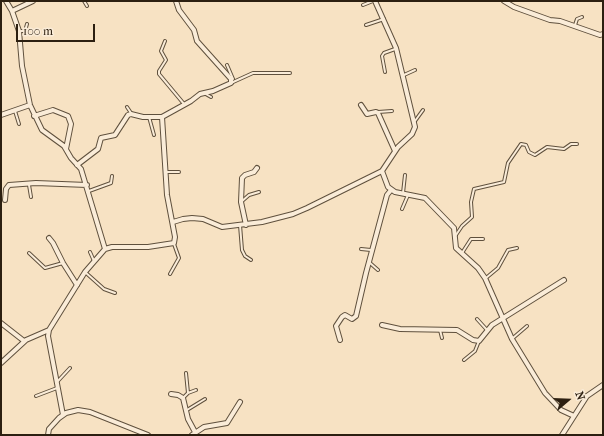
<!DOCTYPE html>
<style>
body{margin:0}
#map{position:relative;width:604px;height:436px;overflow:hidden;background:#f7e2c3;font-family:"IM FELL French Canon",serif}
canvas{display:block}
.frame{position:absolute;inset:0;border:2px solid #2c1f10;pointer-events:none}
.north{position:absolute;left:548px;top:380px;width:40px;height:40px;-webkit-text-stroke:3px #faecd8;paint-order:stroke;rotate:71deg;font-size:11px;font-weight:700;line-height:16px;text-align:center;color:#2c1f10}
.north::after{content:'';display:block;margin:auto;width:14px;height:18px;background:#2c1f10;clip-path:polygon(50% 0,100% 100%,50% 72%,0 100%)}
.scale{position:absolute;left:16px;top:24px;width:79px;height:18px;box-sizing:border-box;border:2px solid #2c1f10;border-top:0;padding-left:5px;font-size:12px;line-height:14px;white-space:nowrap;color:#2c1f10;-webkit-text-stroke:3px #faecd8;paint-order:stroke}
</style>
<div id="map">
<canvas width="604" height="436"></canvas>
<div class="frame"></div>
<div class="north">N</div>
<div class="scale">100 m</div>
</div>
<script>
const g = document.querySelector('canvas').getContext('2d');
g.lineJoin = 'round';
const shape = rows => new Path2D(rows.map(r => 'M' + r).join(''));
function strokePath(path, color, width, dash) { g.strokeStyle = color; g.lineWidth = width; g.lineCap = dash ? 'butt' : 'round'; g.setLineDash(dash || []); g.stroke(path); }
const lane = shape([
 [84,1,87,6],
 [363,5,373,1],
 [366,25,384,19],
 [575,25,577,19,582,17],
 [20,31,25,31,27,24],
 [165,41,161,51,166,60,159,71,159,74,184,104],
 [227,65,233,79],
 [385,72,382,56,384,53,395,49],
 [404,75,415,70],
 [231,83,253,73,290,73],
 [204,93,211,97],
 [127,107,131,113],
 [15,111,19,124],
 [378,112,392,111],
 [149,117,154,135],
 [415,121,423,110],
 [166,172,179,172],
 [29,185,31,197],
 [89,191,111,183,112,176],
 [403,193,405,175],
 [241,202,249,195,259,192],
 [402,209,408,195],
 [240,225,242,250,245,256,251,260],
 [456,235,462,226,472,217,471,202,474,189,504,182,508,163,521,144,526,145,529,152,535,155,547,147,564,149,571,144,577,144],
 [361,249,371,250],
 [90,252,94,261],
 [29,253,45,268,63,263],
 [462,253,471,239,483,239],
 [370,263,378,270],
 [85,272,104,289,115,293],
 [170,274,179,258,174,244],
 [486,278,498,268,508,250,517,248],
 [477,319,487,330],
 [440,330,442,338],
 [513,338,527,326],
 [464,360,475,351,479,341],
 [186,373,188,393],
 [57,382,70,368],
 [36,396,57,388],
 [184,397,188,393,196,390],
 [187,410,205,399]
]);
const street = shape([
 [6,1,12,11,19,31,22,66,30,105,42,130,64,146,71,158,81,169,105,249],
 [375,1,396,48,415,127,412,134,398,147,382,171,388,187,395,192,425,198,454,228,456,248,478,268,485,278,512,339,545,393,561,410,574,416],
 [504,1,514,7,550,20,560,21,600,35,603,34],
 [12,11,33,1],
 [361,105,367,114,376,112,378,113,395,151],
 [1,115,30,105],
 [34,116,53,110,68,116,71,124,66,149],
 [77,165,98,149,101,138,115,135,128,115,131,114,143,117,162,117],
 [5,200,6,189,9,185,36,183,87,185],
 [173,222,183,219,192,218,203,219,222,227,262,222,293,214,307,208,382,171],
 [246,225,241,202,242,178,245,175,254,172,257,168],
 [49,238,53,243,63,263,77,285],
 [1,323,24,341],
 [382,325,400,329,457,330,473,340,479,341,492,325,564,280],
 [340,340,336,326,342,317,345,315,352,319,356,316,366,273,387,195,391,190],
 [1,363,26,340,49,330],
 [171,394,178,395,183,398,188,419,195,432],
 [63,415,48,336,49,330,85,272,105,249,112,247,148,247,174,243,175,237,167,195,162,117,191,101,200,94,213,91,231,83,231,79,197,41,194,30,179,10,176,1],
 [48,435,49,429,59,418,66,413,78,410,90,412,148,435],
 [192,435,204,427,227,423,240,402],
 [562,435,587,396,603,385]
]);
strokePath(lane, '#5f503d', 4);
strokePath(street, '#5f503d', 6);
strokePath(lane, '#faecd8', 2);
strokePath(street, '#faecd8', 4);
</script>
